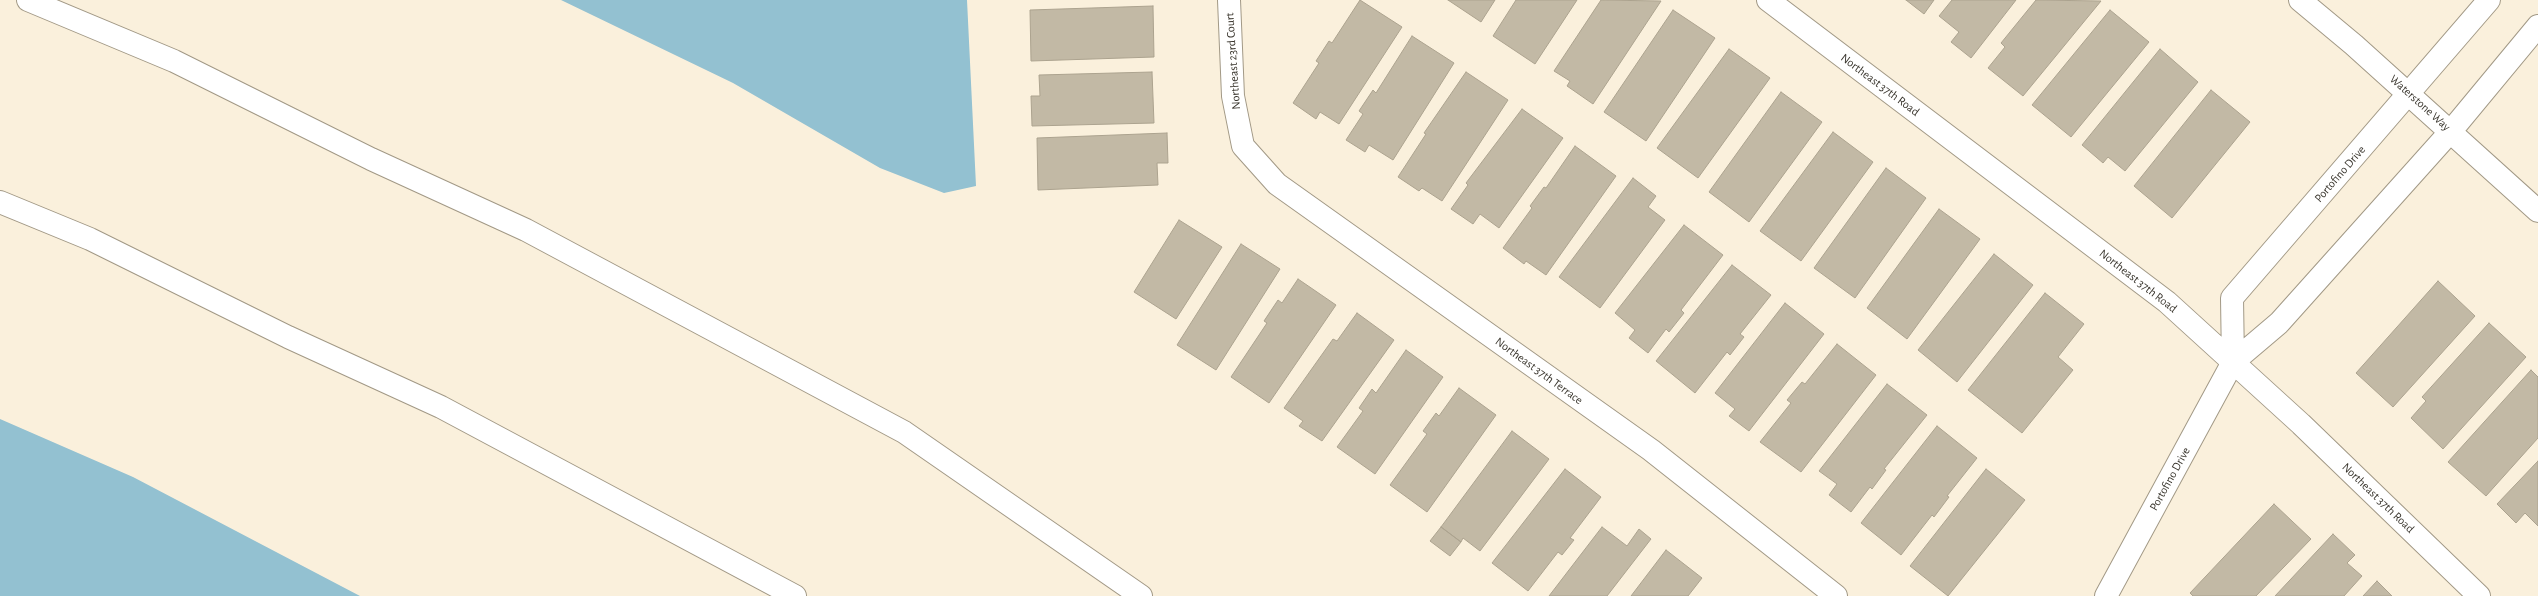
<!DOCTYPE html>
<style>
body{margin:0}
canvas{display:block;background:#faf0dc}
</style>
<canvas width="2538" height="596"></canvas>
<script>
const g = document.querySelector('canvas').getContext('2d');
g.lineJoin = 'round';
function fill(path, color) { g.fillStyle = color; g.fill(path, 'evenodd'); }
const shape = rows => new Path2D(rows.map(r => 'M' + r).join(''));
function strokePath(path, color, width, dash) { g.strokeStyle = color; g.lineWidth = width; g.lineCap = dash ? 'butt' : 'round'; g.setLineDash(dash || []); g.stroke(path); }
function drawText(font, color, halo, rows, align = 'center') {
  g.font = font + ' "Alegreya Sans",sans-serif'; g.lineWidth = 3.5; g.setLineDash([]); g.textBaseline = 'middle'; g.strokeStyle = halo; g.fillStyle = color; for (const [text, x, y, turn = 0] of rows) {
    g.save(); g.translate(x, y); g.rotate((+turn || 0) * Math.PI / 180); g.textAlign = isNaN(turn) ? turn : align; if (halo) g.strokeText(text, 0, 0); g.fillText(text, 0, 0); g.restore();
  }
}
const water = shape([
 [561,0,967,0,976,186,944,193,880,168,733,83],
 [0,419,133,477,360,596,0,596]
]);
const building = shape([
 [1360,0,1402,27,1339,124,1320,112,1316,119,1293,103,1319,63,1316,61,1329,41,1332,43,1360,0],
 [1448,0,1495,0,1481,22,1448,0],
 [1516,0,1577,0,1535,64,1493,36,1516,0],
 [1601,0,1661,1,1593,104,1567,86,1570,81,1554,71,1601,0],
 [1906,0,1934,0,1924,14,1906,0],
 [1952,0,2016,0,1971,58,1951,42,1959,32,1939,16,1952,0],
 [2036,0,2101,1,2023,96,1988,68,2005,47,2001,43,2036,0],
 [1153,6,1154,57,1031,61,1030,10,1153,6],
 [1673,10,1715,38,1646,141,1604,112,1673,10],
 [2110,10,2149,42,2071,137,2032,105,2110,10],
 [1412,36,1454,63,1393,160,1369,145,1365,152,1346,140,1363,114,1359,111,1373,90,1376,93,1412,36],
 [1729,49,1770,78,1698,178,1657,148,1729,49],
 [2160,49,2198,82,2125,171,2108,157,2103,163,2082,145,2160,49],
 [1152,72,1154,123,1032,126,1031,96,1040,96,1039,75,1152,72],
 [1466,72,1508,100,1442,201,1422,188,1419,191,1398,177,1426,134,1424,133,1466,72],
 [2211,90,2250,122,2172,218,2134,186,2211,90],
 [1781,92,1822,122,1749,222,1709,192,1781,92],
 [1522,109,1563,138,1499,228,1480,214,1473,224,1451,209,1468,185,1466,183,1522,109],
 [1833,132,1873,162,1801,261,1760,231,1833,132],
 [1167,133,1168,163,1157,163,1158,185,1038,190,1037,138,1167,133],
 [1575,146,1616,176,1546,275,1526,261,1524,264,1503,248,1532,208,1530,206,1544,187,1546,188,1575,146],
 [1886,168,1926,198,1855,298,1814,268,1886,168],
 [1633,178,1656,196,1648,207,1665,220,1600,308,1559,277,1633,178],
 [1939,209,1980,239,1907,339,1867,308,1939,209],
 [1179,220,1222,247,1176,319,1134,292,1179,220],
 [1684,225,1723,255,1681,310,1684,313,1669,332,1666,329,1648,353,1629,338,1635,330,1615,313,1684,225],
 [1241,244,1280,269,1216,370,1177,345,1241,244],
 [1994,254,2033,285,1957,382,1918,350,1994,254],
 [1732,265,1771,295,1740,334,1744,337,1730,355,1727,352,1695,393,1656,361,1732,265],
 [1298,279,1336,305,1269,403,1231,377,1267,323,1264,321,1278,300,1282,303,1298,279],
 [2438,281,2475,316,2393,407,2356,373,2438,281],
 [2045,293,2084,324,2058,357,2073,370,2022,433,1968,390,2045,293],
 [1785,303,1824,334,1749,431,1729,416,1735,409,1715,393,1785,303],
 [1357,313,1394,340,1322,441,1299,426,1303,421,1284,408,1333,339,1337,341,1357,313],
 [2489,323,2526,357,2443,449,2411,418,2426,401,2422,397,2489,323],
 [1837,344,1876,375,1801,472,1760,442,1791,403,1787,400,1802,382,1805,384,1837,344],
 [1406,350,1443,377,1375,474,1337,447,1363,411,1359,408,1372,389,1376,393,1406,350],
 [2531,370,2538,377,2538,438,2486,496,2448,462,2531,370],
 [1887,384,1927,415,1884,469,1886,470,1872,489,1870,487,1851,512,1829,495,1837,484,1819,471,1887,384],
 [1459,388,1496,415,1427,512,1390,485,1427,434,1423,431,1436,413,1439,416,1459,388],
 [1937,426,1977,458,1947,496,1949,497,1934,517,1932,515,1901,555,1861,523,1937,426],
 [1512,431,1549,459,1480,551,1463,538,1461,542,1441,527,1512,431],
 [2538,461,2538,526,2525,513,2516,523,2497,504,2538,461],
 [1565,469,1601,497,1570,538,1574,540,1562,555,1558,552,1528,591,1492,563,1565,469],
 [1986,469,2025,500,1948,596,1910,566,1986,469],
 [2274,504,2311,539,2256,596,2193,596,2190,593,2274,504],
 [1441,527,1461,542,1450,556,1430,541,1441,527],
 [1602,527,1627,546,1639,529,1651,539,1607,596,1549,596,1602,527],
 [2333,534,2355,555,2347,563,2362,576,2344,596,2275,596,2333,534],
 [1666,550,1702,578,1688,596,1631,596,1666,550],
 [2377,581,2392,596,2363,596,2377,581]
]);
const minor = shape([
 [1229,0,1233,96,1243,146,1277,184,1651,450,1836,596],
 [1768,0,2167,302,2301,424,2479,596],
 [2300,0,2354,45,2538,211],
 [2233,362,2232,298,2489,0],
 [2106,596,2233,362,2279,323,2451,131,2538,26]
]);
const motorway = shape([
 [28,0,174,61,371,159,526,230,904,432,1141,596],
 [0,202,90,239,288,337,441,407,795,596]
]);
const streetNames = [
 ["Northeast 23rd Court",1233,61,-94],
 ["Northeast 37th Road",1880,85,37],
 ["Waterstone Way",2420,103,42],
 ["Portofino Drive",2340,174,-49],
 ["Northeast 37th Road",2138,281,38],
 ["Northeast 37th Terrace",1539,371,36],
 ["Portofino Drive",2170,479,-61],
 ["Northeast 37th Road",2378,498,44]
];
fill(water, '#93c1d1');
fill(building, '#c2b9a5');
strokePath(building, '#aca38f', 1);
strokePath(minor, '#a29986', 24);
strokePath(motorway, '#a29986', 24);
strokePath(minor, '#fff', 22);
strokePath(motorway, '#fff', 22);
drawText('12px', '#39352d', '#fff', streetNames);
</script>
